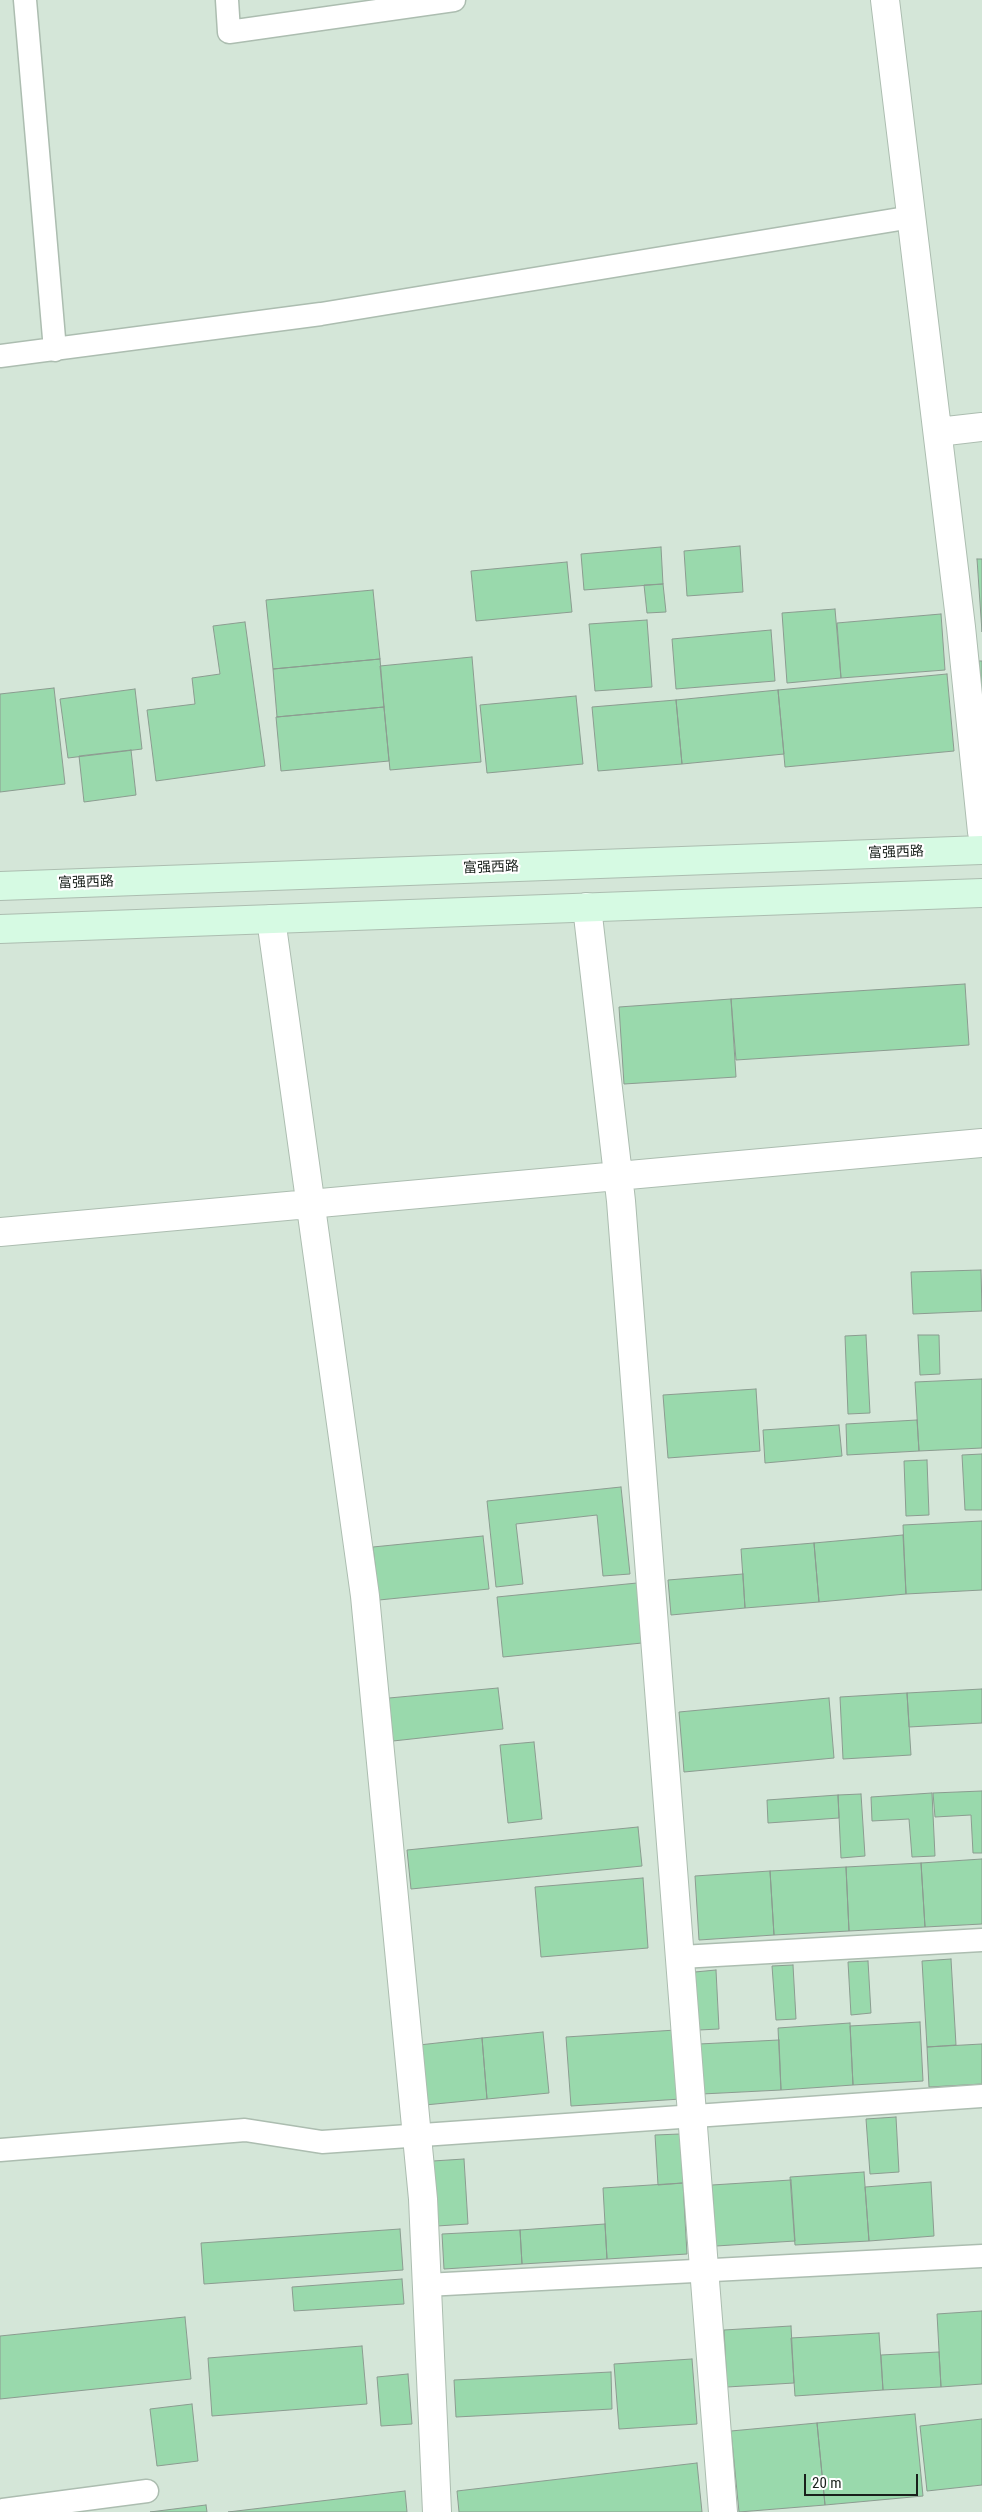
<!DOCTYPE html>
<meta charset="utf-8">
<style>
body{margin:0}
#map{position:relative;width:982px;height:2512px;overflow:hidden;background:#d4e6d8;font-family:"Roboto Condensed",sans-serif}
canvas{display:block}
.scale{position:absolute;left:804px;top:2474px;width:114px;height:22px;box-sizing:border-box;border:2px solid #19201b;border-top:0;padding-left:6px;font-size:15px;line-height:18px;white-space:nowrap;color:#19201b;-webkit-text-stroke:4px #fff;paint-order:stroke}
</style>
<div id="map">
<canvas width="982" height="2512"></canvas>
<div class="scale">20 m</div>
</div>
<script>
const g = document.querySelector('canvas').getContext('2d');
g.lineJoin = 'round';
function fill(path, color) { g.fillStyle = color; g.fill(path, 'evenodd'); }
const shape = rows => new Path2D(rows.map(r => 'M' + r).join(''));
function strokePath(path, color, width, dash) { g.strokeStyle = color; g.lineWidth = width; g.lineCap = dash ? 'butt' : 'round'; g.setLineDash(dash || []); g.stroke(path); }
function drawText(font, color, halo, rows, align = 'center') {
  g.font = font + ' "Roboto Condensed","Noto Sans SC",sans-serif'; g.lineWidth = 4.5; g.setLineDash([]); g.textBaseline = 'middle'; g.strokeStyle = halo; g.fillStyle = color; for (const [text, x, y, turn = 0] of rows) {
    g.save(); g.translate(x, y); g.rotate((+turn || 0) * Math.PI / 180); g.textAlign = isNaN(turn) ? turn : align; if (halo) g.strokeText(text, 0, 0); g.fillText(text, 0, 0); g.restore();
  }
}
const building = shape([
 [740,546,743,592,687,596,684,551,740,546],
 [661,547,663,584,584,590,581,554,661,547],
 [977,559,982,559,982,632,977,559],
 [567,562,572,612,476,621,471,571,567,562],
 [663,584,666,612,647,613,644,585,663,584],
 [373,590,380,659,273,669,266,600,373,590],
 [835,609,841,678,787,683,782,613,835,609],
 [941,614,945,670,841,678,837,623,941,614],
 [647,620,652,687,595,691,589,624,647,620],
 [245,622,265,766,156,781,147,710,195,704,192,678,220,674,213,626,245,622],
 [771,630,775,681,676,689,672,639,771,630],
 [472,657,481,762,390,770,380,666,472,657],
 [380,659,384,707,277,717,273,669,380,659],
 [979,661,982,661,982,704,979,661],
 [947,674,954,751,785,767,778,690,947,674],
 [54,688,65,784,0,792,0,694,54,688],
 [135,689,142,749,68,758,60,699,135,689],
 [778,690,784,754,682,764,676,700,778,690],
 [576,696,583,764,487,773,480,705,576,696],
 [676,700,682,764,598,771,592,707,676,700],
 [384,707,389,761,281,771,276,717,384,707],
 [131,750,136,795,84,802,79,756,131,750],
 [965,984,969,1045,736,1060,731,999,965,984],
 [731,999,736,1077,624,1084,619,1007,731,999],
 [981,1270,982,1311,913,1314,911,1272,981,1270],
 [866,1335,870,1413,848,1414,845,1336,866,1335],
 [918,1335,939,1335,940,1374,920,1375,918,1335],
 [982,1379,982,1448,919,1451,915,1382,982,1379],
 [756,1389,760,1451,668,1458,663,1395,756,1389],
 [917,1420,919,1451,847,1455,846,1424,917,1420],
 [839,1425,842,1456,765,1463,763,1430,839,1425],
 [982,1454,982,1510,965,1510,962,1455,982,1454],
 [927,1460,929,1515,906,1516,904,1461,927,1460],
 [621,1487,630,1574,603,1576,597,1515,516,1524,523,1584,496,1587,487,1501,621,1487],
 [982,1521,982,1590,906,1594,903,1525,982,1521],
 [903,1535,906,1594,819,1602,814,1543,903,1535],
 [483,1536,489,1589,379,1600,373,1547,483,1536],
 [814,1543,819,1602,745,1608,741,1549,814,1543],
 [743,1574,745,1608,671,1615,668,1580,743,1574],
 [637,1583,642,1643,503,1657,497,1597,637,1583],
 [498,1688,503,1729,393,1741,389,1698,498,1688],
 [982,1689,982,1723,909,1727,907,1693,982,1689],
 [907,1693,911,1755,843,1759,840,1697,907,1693],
 [829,1698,834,1758,684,1772,679,1712,829,1698],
 [534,1742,542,1819,508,1823,500,1745,534,1742],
 [982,1791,982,1853,973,1853,971,1815,935,1817,933,1793,982,1791],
 [932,1793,935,1856,912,1857,909,1819,872,1821,871,1797,932,1793],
 [861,1794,865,1856,841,1858,838,1795,861,1794],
 [838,1795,839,1818,768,1823,767,1800,838,1795],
 [638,1827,642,1866,411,1889,407,1850,638,1827],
 [982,1859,982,1924,925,1927,921,1863,982,1859],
 [921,1863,925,1927,849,1931,846,1867,921,1863],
 [846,1867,849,1931,774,1935,770,1871,846,1867],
 [770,1871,774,1935,699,1940,695,1876,770,1871],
 [643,1878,648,1948,541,1957,535,1887,643,1878],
 [951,1959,956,2045,927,2047,922,1961,951,1959],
 [868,1961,871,2013,851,2015,848,1962,868,1961],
 [793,1965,796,2019,776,2020,772,1966,793,1965],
 [716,1970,719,2029,699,2030,695,1972,716,1970],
 [920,2022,923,2081,853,2085,850,2026,920,2022],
 [850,2023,853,2085,781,2090,778,2028,850,2023],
 [676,2030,681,2099,571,2106,566,2037,676,2030],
 [543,2032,549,2093,487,2099,482,2038,543,2032],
 [482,2038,487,2099,425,2105,419,2045,482,2038],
 [779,2040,781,2090,702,2094,699,2044,779,2040],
 [982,2044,982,2084,929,2087,927,2047,982,2044],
 [896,2117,899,2172,870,2174,866,2119,896,2117],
 [680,2134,683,2183,658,2185,655,2135,680,2134],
 [464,2159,468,2224,437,2226,433,2161,464,2159],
 [864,2172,869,2241,795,2245,790,2177,864,2172],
 [791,2180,795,2241,716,2246,712,2185,791,2180],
 [931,2182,934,2236,869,2241,865,2187,931,2182],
 [683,2183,687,2254,607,2259,603,2188,683,2183],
 [605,2224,607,2259,522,2264,520,2230,605,2224],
 [400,2229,403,2270,204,2284,201,2243,400,2229],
 [520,2230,522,2264,444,2269,442,2234,520,2230],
 [402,2279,404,2304,294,2311,292,2287,402,2279],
 [982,2311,982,2384,941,2387,937,2314,982,2311],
 [185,2317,191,2379,0,2399,0,2336,185,2317],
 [791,2326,794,2383,727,2387,724,2330,791,2326],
 [879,2333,883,2390,795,2396,791,2338,879,2333],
 [362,2346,367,2404,212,2416,208,2358,362,2346],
 [939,2352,941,2387,883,2390,881,2355,939,2352],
 [692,2359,697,2424,619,2429,614,2364,692,2359],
 [611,2372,612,2409,456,2417,454,2380,611,2372],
 [408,2374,412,2424,381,2426,377,2377,408,2374],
 [192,2404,198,2461,157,2466,150,2409,192,2404],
 [915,2414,923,2496,825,2505,817,2423,915,2414],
 [982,2419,982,2485,927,2491,920,2426,982,2419],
 [817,2423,825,2505,739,2512,731,2431,817,2423],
 [697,2463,702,2512,459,2512,457,2491,697,2463],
 [405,2491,407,2512,228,2512,405,2491],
 [206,2505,207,2512,150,2512,206,2505]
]);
const service = shape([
 [25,0,55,350],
 [227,0,229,32,454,0],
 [0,356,321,314,912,217],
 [681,1957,982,1940],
 [0,2150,245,2130,322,2142,982,2096],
 [426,2285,982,2256],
 [3,2512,3,2510,147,2491]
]);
const minor = shape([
 [885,0,961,627,982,832],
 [938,432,982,427],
 [587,907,621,1201,723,2512],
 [271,919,365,1596,423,2199,437,2512],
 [0,1232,982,1143]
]);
const secondary = shape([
 [0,886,982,850],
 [0,929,982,893]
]);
const streetNames = [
 ["富强西路",896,853,-2],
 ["富强西路",491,868,-2],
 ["富强西路",86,883,-2]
];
fill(building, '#99d9ac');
strokePath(building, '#8b9c90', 1);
strokePath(service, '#acbdb0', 25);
strokePath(minor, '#acbdb0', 30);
strokePath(secondary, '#acbdb0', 30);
strokePath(service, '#fff', 22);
strokePath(minor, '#fff', 28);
strokePath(secondary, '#d6fae3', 28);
drawText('14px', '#19201b', '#fff', streetNames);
</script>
